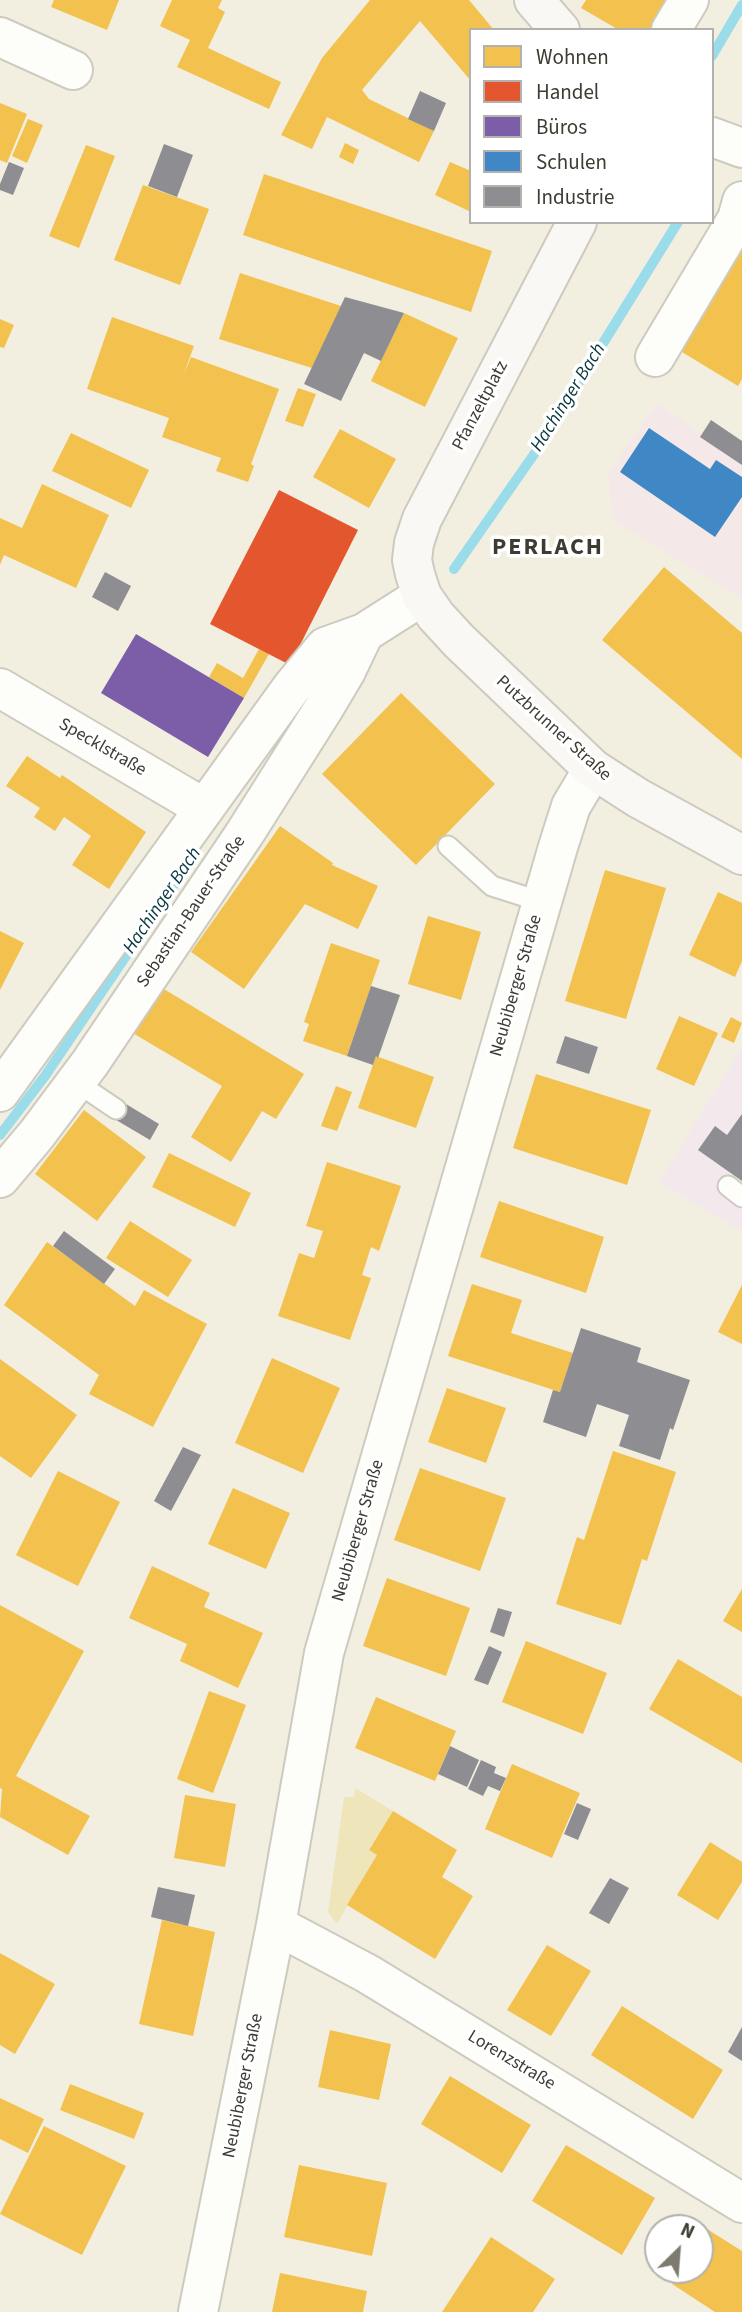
<!DOCTYPE html>
<meta charset="utf-8">
<style>
body{margin:0}
#map{position:relative;width:742px;height:2312px;overflow:hidden;background:#f2efe1;font-family:"Source Sans 3",sans-serif}
canvas{display:block}
.legend{position:absolute;left:469px;top:28px;width:245px;height:196px;box-sizing:border-box;background:#fff;border:2px solid #b2b1ad;margin:0;padding:9px 12px;list-style:none;font-size:21px;color:#3e3c32}
.legend li{display:flex;align-items:center;gap:14px;height:35px}
.legend b{width:35px;border:2px solid #b2b1ad}
.north{position:absolute;left:644px;top:2214px;width:70px;height:70px;box-sizing:border-box;background:#fff;border:2px solid #b2b1ad;border-radius:50%;rotate:25deg;font-size:19px;font-weight:700;line-height:28px;text-align:center;color:#3e3c32}
.north::after{content:'';display:block;margin:auto;width:24px;height:32px;background:#7d7b6f;clip-path:polygon(50% 0,100% 100%,50% 72%,0 100%)}
</style>
<div id="map">
<canvas width="742" height="2312"></canvas>
<ul class="legend">
<li><b style="height:19px;background:#f2c14e"></b>Wohnen</li>
<li><b style="height:19px;background:#e4572e"></b>Handel</li>
<li><b style="height:19px;background:#7b5ea7"></b>Büros</li>
<li><b style="height:19px;background:#3f88c5"></b>Schulen</li>
<li><b style="height:19px;background:#8d8d92"></b>Industrie</li>
</ul>
<div class="north">N</div>
</div>
<script>
const g = document.querySelector('canvas').getContext('2d');
g.lineJoin = 'round';
function fill(path, color) { g.fillStyle = color; g.fill(path, 'evenodd'); }
const shape = rows => new Path2D(rows.map(r => 'M' + r).join(''));
function strokePath(path, color, width, dash) { g.strokeStyle = color; g.lineWidth = width; g.lineCap = dash ? 'butt' : 'round'; g.setLineDash(dash || []); g.stroke(path); }
function drawText(font, color, halo, rows, align = 'center') {
  g.font = font + ' "Source Sans 3",sans-serif'; g.lineWidth = 7; g.setLineDash([]); g.textBaseline = 'middle'; g.strokeStyle = halo; g.fillStyle = color; for (const [text, x, y, turn = 0] of rows) {
    g.save(); g.translate(x, y); g.rotate((+turn || 0) * Math.PI / 180); g.textAlign = isNaN(turn) ? turn : align; if (halo) g.strokeText(text, 0, 0); g.fillText(text, 0, 0); g.restore();
  }
}
const commercial = shape([
 [742,1047,742,1231,659,1182]
]);
const education = shape([
 [657,403,742,462,742,599,613,521,608,473]
]);
const green = shape([
 [355,1788,393,1811,369,1849,377,1855,337,1924,328,1912,344,1797,354,1797]
]);
const homes = shape([
 [54,0,119,0,107,30,51,7],
 [172,0,222,0,218,8,225,12,208,48,281,82,269,109,177,67,190,40,160,26],
 [370,0,469,0,494,30,471,30,471,81,420,21,362,90,369,99,434,131,419,162,327,117,312,149,281,135,322,58],
 [586,0,682,0,665,30,619,30,581,8],
 [0,103,27,114,7,163,0,160],
 [28,119,43,125,27,163,12,156],
 [345,143,359,150,353,164,339,157],
 [86,145,115,156,79,248,49,236],
 [450,162,471,171,471,212,435,195],
 [264,174,492,251,471,312,243,235],
 [143,185,209,209,180,285,114,260],
 [742,242,742,379,738,386,677,349],
 [240,273,341,306,312,368,219,339],
 [404,313,458,338,425,407,371,381],
 [112,317,194,346,183,376,191,357,279,389,251,464,254,466,248,482,216,471,221,458,162,437,169,418,87,389],
 [0,319,14,325,4,348,0,347],
 [298,388,316,394,303,427,285,421],
 [340,429,396,459,369,508,313,477],
 [71,433,149,470,131,508,52,471],
 [42,484,109,515,76,588,4,555,0,565,0,518,22,528],
 [664,567,742,633,742,759,602,640],
 [259,649,269,654,244,698,209,677,217,663,243,678],
 [401,693,495,784,416,865,322,774],
 [27,756,60,778,62,775,146,832,109,889,72,865,91,836,64,817,55,831,34,817,40,808,6,786],
 [280,826,333,863,332,865,378,886,358,929,305,904,244,989,191,952],
 [605,870,666,888,626,1019,565,1001],
 [718,892,742,903,742,961,735,977,689,955],
 [428,916,481,932,461,1000,408,984],
 [0,931,24,943,0,990],
 [331,943,380,960,347,1056,303,1041,309,1024,304,1022],
 [159,986,304,1074,276,1119,262,1111,231,1162,191,1137,222,1086,131,1032],
 [679,1016,718,1033,694,1086,656,1069],
 [731,1017,742,1023,734,1043,721,1037],
 [376,1056,434,1077,416,1128,358,1108],
 [536,1074,651,1110,627,1185,513,1148],
 [336,1086,352,1092,337,1131,321,1126],
 [84,1110,146,1157,97,1221,35,1174],
 [169,1153,251,1193,235,1227,152,1187],
 [327,1162,401,1186,379,1251,371,1247,362,1275,371,1278,350,1340,278,1316,299,1253,314,1258,323,1231,306,1226],
 [499,1201,604,1237,586,1293,480,1257],
 [130,1221,192,1260,168,1297,106,1258],
 [47,1242,135,1306,144,1290,207,1324,153,1427,89,1394,99,1375,4,1305],
 [472,1284,522,1300,511,1333,573,1353,560,1392,448,1356],
 [742,1285,742,1344,718,1332],
 [272,1358,340,1388,303,1473,235,1443],
 [0,1359,77,1415,31,1478,0,1456],
 [447,1388,506,1408,486,1463,428,1442],
 [613,1451,676,1472,647,1561,642,1559,621,1625,556,1604,577,1537,584,1540],
 [420,1468,506,1498,480,1571,394,1540],
 [58,1471,120,1502,78,1586,16,1555],
 [233,1488,290,1513,266,1569,208,1544],
 [152,1566,210,1593,204,1607,263,1633,238,1688,180,1661,187,1644,129,1618],
 [387,1578,470,1608,446,1676,363,1646],
 [742,1589,742,1632,723,1621],
 [0,1605,84,1651,16,1776,90,1816,68,1855,0,1817,2,1789,0,1788],
 [526,1641,607,1673,583,1734,502,1702],
 [678,1659,742,1697,742,1763,649,1709],
 [209,1691,246,1705,213,1793,177,1779],
 [376,1697,456,1731,435,1781,355,1748],
 [512,1764,580,1793,552,1858,485,1829],
 [185,1795,236,1804,225,1867,174,1858],
 [393,1811,457,1850,442,1877,473,1896,435,1959,347,1905,377,1855,369,1850],
 [710,1842,742,1862,742,1882,718,1920,677,1895],
 [162,1920,215,1932,193,2036,139,2024],
 [547,1945,591,1971,551,2036,507,2010],
 [0,1953,55,1984,15,2054,0,2045],
 [622,2006,723,2070,693,2119,591,2055],
 [330,2030,391,2044,379,2100,318,2087],
 [450,2076,531,2125,502,2173,421,2124],
 [70,2084,144,2113,134,2139,60,2110],
 [0,2098,44,2119,28,2153,0,2139],
 [44,2126,126,2166,82,2255,0,2214],
 [566,2145,655,2198,622,2255,532,2201],
 [299,2165,387,2183,372,2256,284,2237],
 [707,2229,742,2251,742,2312,715,2312,672,2284,681,2270,700,2270,700,2240],
 [491,2237,555,2279,533,2312,442,2312],
 [280,2273,367,2291,363,2312,272,2312]
]);
const shops = shape([
 [279,490,358,530,290,665,210,624]
]);
const offices = shape([
 [136,634,244,698,208,757,101,693]
]);
const schools = shape([
 [649,428,710,469,716,460,742,477,742,497,715,537,620,472]
]);
const industry = shape([
 [420,91,446,103,434,131,408,119],
 [164,144,193,155,177,197,148,186],
 [9,162,24,168,13,195,0,190,0,184],
 [345,297,404,313,381,361,364,353,341,401,304,384],
 [711,420,742,441,742,465,700,437],
 [105,572,131,586,118,611,92,597],
 [371,986,400,995,378,1058,376,1056,373,1065,347,1056],
 [565,1036,598,1047,589,1074,556,1063],
 [121,1101,159,1124,150,1140,111,1117],
 [742,1114,742,1181,698,1150,715,1126,727,1135],
 [64,1231,115,1269,104,1284,53,1246],
 [581,1328,641,1348,637,1362,690,1380,673,1430,670,1428,660,1460,619,1446,629,1415,597,1404,586,1437,543,1422,553,1390,560,1392],
 [183,1447,201,1455,171,1511,154,1501],
 [498,1608,512,1612,504,1637,490,1632],
 [489,1646,502,1652,488,1685,474,1680],
 [450,1746,479,1760,467,1787,438,1774],
 [481,1760,496,1767,494,1773,506,1778,500,1791,488,1786,483,1796,468,1789],
 [577,1803,591,1809,578,1840,564,1834],
 [610,1878,629,1888,609,1924,589,1913],
 [158,1887,195,1895,188,1926,151,1917],
 [742,2027,742,2061,728,2052]
]);
const stream = shape([
 [712,56,742,5],
 [454,569,537,450,678,222],
 [0,1135,45,1076,192,858]
]);
const lane = shape([
 [448,846,492,886,542,902],
 [76,1082,116,1109],
 [728,1186,742,1197]
]);
const street = shape([
 [671,30,689,0],
 [0,37,73,70],
 [712,137,742,148],
 [655,357,737,219,742,201],
 [0,688,204,808],
 [0,1092,292,687,325,647,364,633,422,596],
 [0,1178,37,1134,90,1063,245,833,324,708,346,671,364,633],
 [276,1925,368,1974,742,2203],
 [198,2312,276,1925,324,1653,558,847,571,806,593,769]
]);
const secondary = shape([
 [534,0,560,30],
 [577,222,422,519,414,543,412,560,415,574,422,596,436,616,459,641,593,769,638,798,742,855]
]);
const streetNames = [
 ["Pfanzeltplatz",481,406,-62],
 ["Putzbrunner Straße",553,729,42],
 ["Specklstraße",102,748,30],
 ["Sebastian-Bauer-Straße",192,912,-56],
 ["Neubiberger Straße",517,986,-74],
 ["Neubiberger Straße",359,1531,-74],
 ["Lorenzstraße",511,2061,31],
 ["Neubiberger Straße",244,2086,-79]
];
const waterNames = [
 ["Hachinger Bach",569,398,-58],
 ["Hachinger Bach",163,901,-56]
];
const districtNames = [
 ["PERLACH",548,549]
];
fill(commercial, '#f3e8ec');
fill(education, '#f5e8e8');
fill(green, '#eee5bb');
fill(homes, '#f2c14e');
fill(shops, '#e4572e');
fill(offices, '#7b5ea7');
fill(schools, '#3f88c5');
fill(industry, '#8d8d92');
strokePath(stream, '#9adce9', 10);
strokePath(lane, '#cdcabf', 23);
strokePath(street, '#cdcabf', 42);
strokePath(secondary, '#cdcabf', 42);
strokePath(lane, '#fdfdfa', 19);
strokePath(street, '#fdfdfa', 38);
strokePath(secondary, '#faf8f5', 38);
drawText('18px', '#3e3c32', '#fff', streetNames);
drawText('italic 19px', '#05353f', '#fff', waterNames);
g.letterSpacing = '2px';
drawText('bold 24px', '#3e3c32', '#fff', districtNames);
g.letterSpacing = '0px';
</script>
